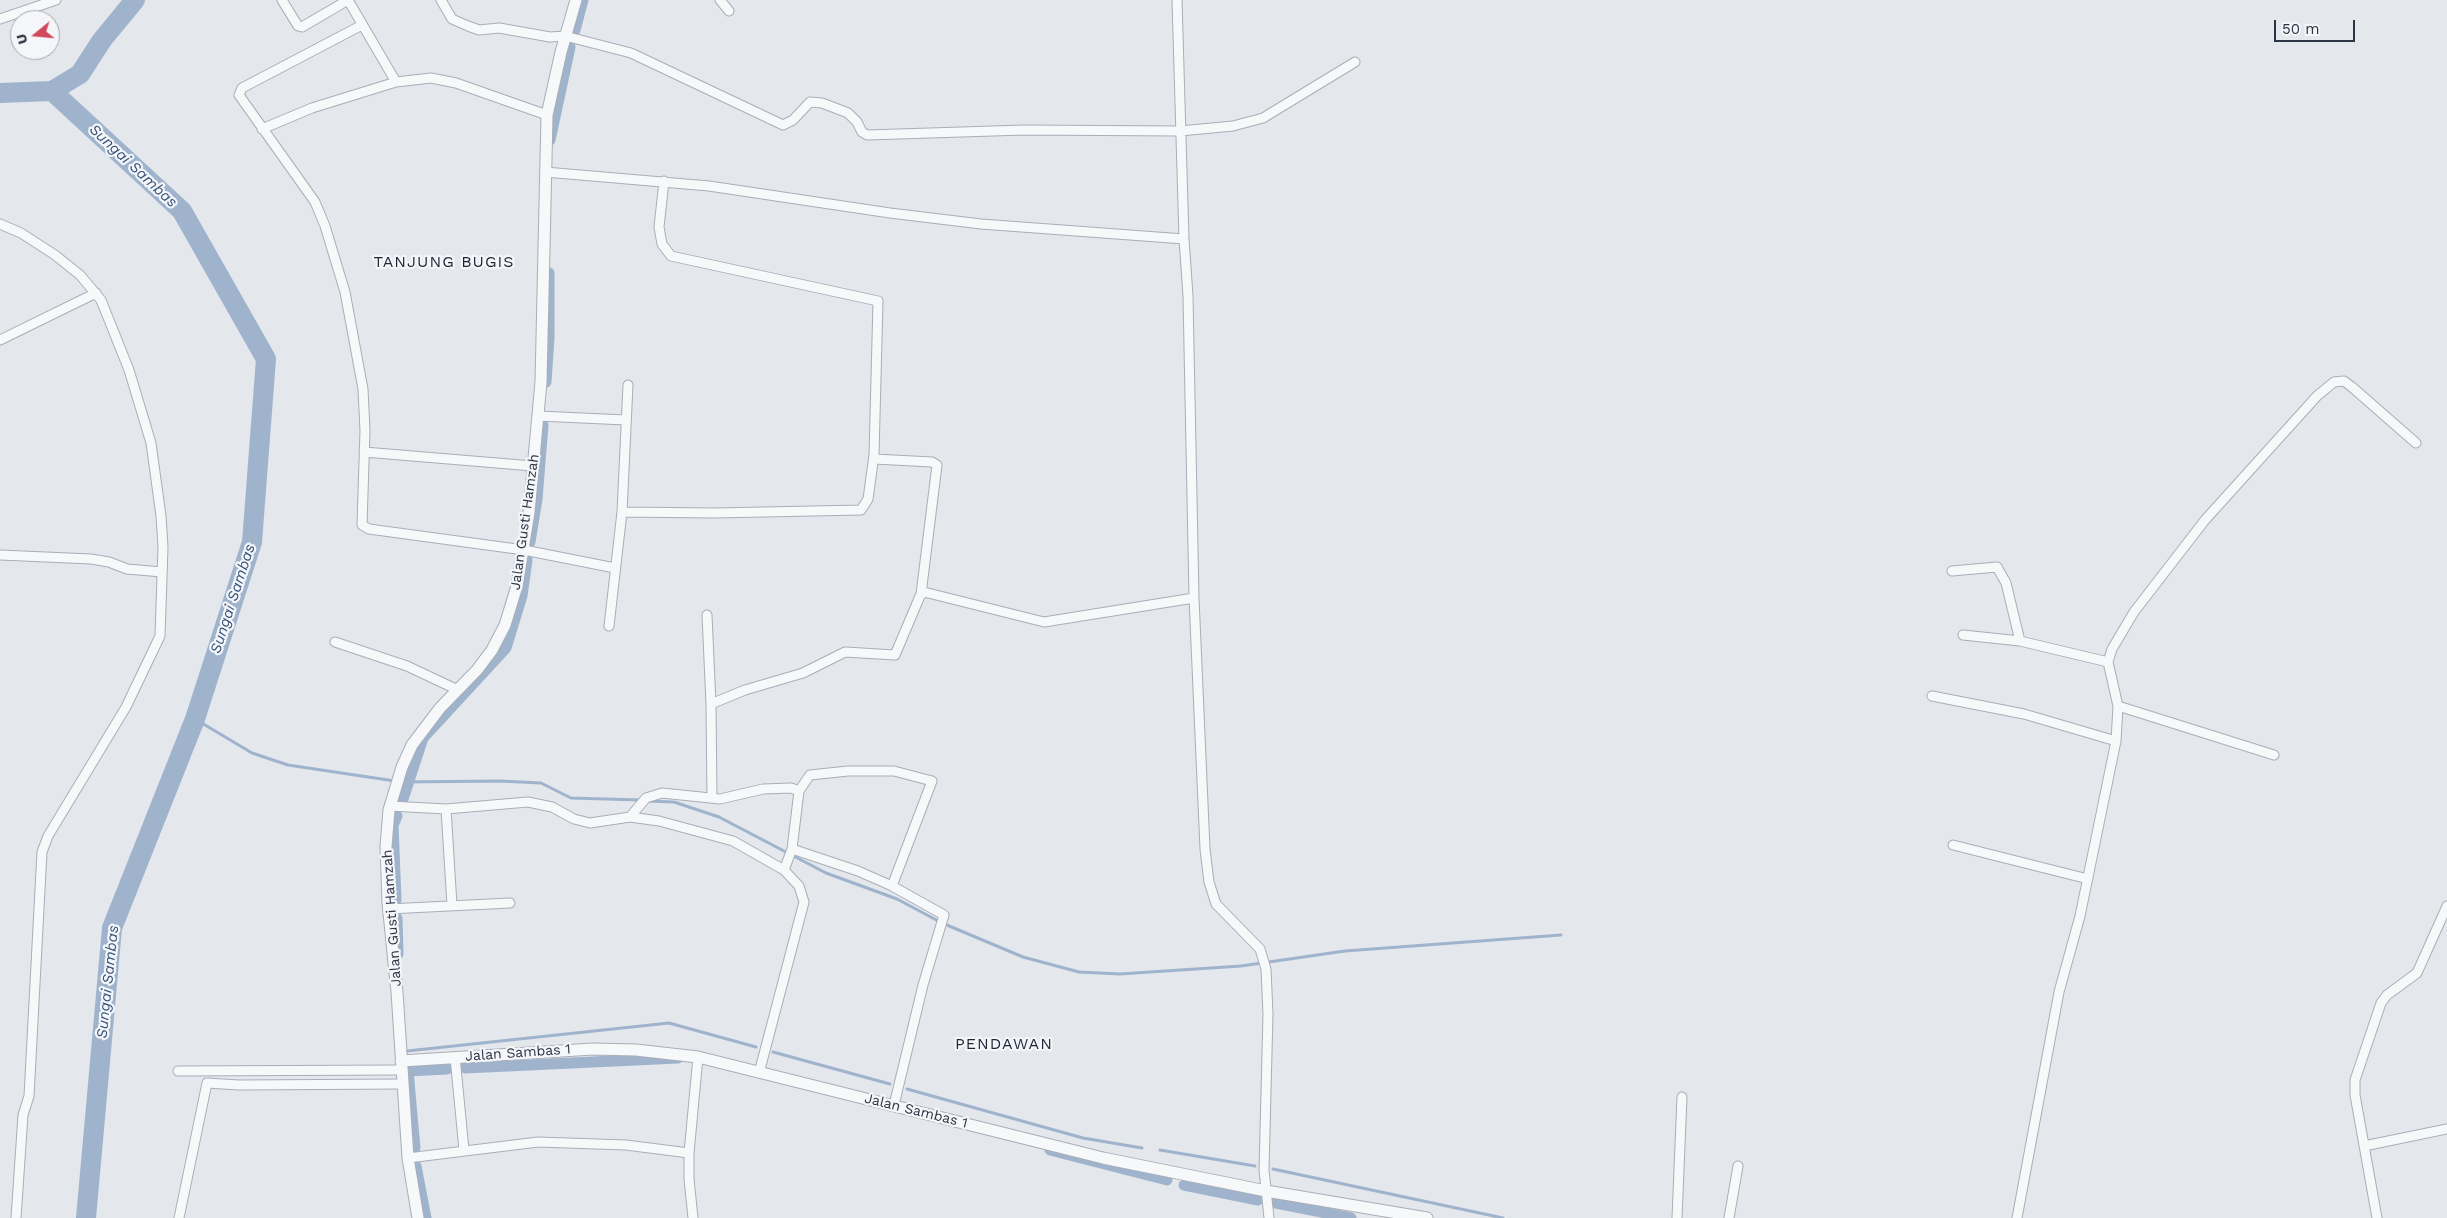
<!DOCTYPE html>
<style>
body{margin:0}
#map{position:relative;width:2447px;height:1218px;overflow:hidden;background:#e4e7ec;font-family:"Work Sans",sans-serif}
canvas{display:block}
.north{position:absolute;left:10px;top:10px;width:50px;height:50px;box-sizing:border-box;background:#f4f6f9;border:1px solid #a4a8b1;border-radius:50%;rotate:253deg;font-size:14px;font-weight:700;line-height:20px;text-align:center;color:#2b3445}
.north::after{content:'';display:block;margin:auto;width:18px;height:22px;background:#d1495b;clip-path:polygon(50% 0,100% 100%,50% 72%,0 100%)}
.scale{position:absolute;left:2274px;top:20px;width:81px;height:22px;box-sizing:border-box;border:2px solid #2b3445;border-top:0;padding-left:6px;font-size:15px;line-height:18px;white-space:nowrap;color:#2b3445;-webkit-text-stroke:4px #f4f6f9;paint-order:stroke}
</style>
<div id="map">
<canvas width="2447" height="1218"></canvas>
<div class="north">U</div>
<div class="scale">50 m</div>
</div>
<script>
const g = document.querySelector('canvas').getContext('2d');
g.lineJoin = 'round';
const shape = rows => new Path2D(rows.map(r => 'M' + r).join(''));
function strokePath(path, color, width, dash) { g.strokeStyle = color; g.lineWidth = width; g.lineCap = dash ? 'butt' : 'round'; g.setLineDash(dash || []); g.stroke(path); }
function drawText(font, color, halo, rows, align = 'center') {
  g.font = font + ' "Work Sans",sans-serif'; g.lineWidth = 4.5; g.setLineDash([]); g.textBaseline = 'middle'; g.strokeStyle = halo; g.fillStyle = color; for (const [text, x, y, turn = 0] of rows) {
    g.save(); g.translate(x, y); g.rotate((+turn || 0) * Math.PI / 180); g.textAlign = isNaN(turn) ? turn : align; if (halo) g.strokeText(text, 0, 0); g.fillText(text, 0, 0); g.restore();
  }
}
const stream = shape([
 [195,719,252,753,288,765,395,781],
 [401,782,500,781,541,783,571,798,641,800],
 [647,801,674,802,719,817,826,873,897,899,942,923,1023,957,1079,972,1120,974,1241,966,1345,951,1561,935],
 [407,1051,669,1023,756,1047],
 [773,1052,890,1084],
 [907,1089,1083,1138,1142,1148],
 [1160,1150,1255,1166],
 [1273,1169,1503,1218]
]);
const canal = shape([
 [575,30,583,0],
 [550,140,570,47],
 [546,382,549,338,549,273],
 [530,542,537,499,543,425],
 [403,799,423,738,506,648,522,596,527,560],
 [396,900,393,825,397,816],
 [397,918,398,954],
 [465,1068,678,1058],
 [415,1148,408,1071,447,1069],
 [1050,1150,1167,1180],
 [416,1166,426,1218],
 [1184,1185,1258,1200],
 [1276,1203,1351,1218]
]);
const river = shape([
 [52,91,80,74,102,40,135,0],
 [0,93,52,91,182,211,266,359,252,542,195,719,112,928,86,1218]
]);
const minor = shape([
 [282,0,298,26,302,27,348,0],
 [348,0,396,82],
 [441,0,452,19,468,26,479,30,499,28,550,37,565,36,631,53,783,125,793,120,810,102,822,103,848,113,857,122,862,132,867,135,1024,130,1180,131,1233,126,1263,118,1355,62],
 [720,0,729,11],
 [1177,0,1184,239,1188,296,1194,598,1205,849,1209,882,1216,904,1260,949,1266,969,1268,1014,1264,1170,1269,1218],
 [0,19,56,0],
 [362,25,242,88,239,95,315,202,325,226,345,292,363,389,365,431,362,525,369,529,524,550,615,568],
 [262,129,312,108,396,82,431,78,456,83,547,115],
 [545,172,709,186,890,213,981,224,1184,239],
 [0,224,21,233,55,255,80,275,101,300,129,370,151,443,161,516,163,547,160,636,126,707,48,836,42,852,29,1096,23,1115,16,1218],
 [0,340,96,293],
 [538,416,626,420],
 [364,452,533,466],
 [874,459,932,462,937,465,921,594],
 [622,512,715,513,861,510,868,499,874,455,878,301,671,256,662,244,659,227,664,181],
 [0,555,91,559,109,562,127,569,162,572],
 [1952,571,1997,567,2006,583,2020,641],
 [707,615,711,704],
 [609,626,622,512,628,385],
 [1963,635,2020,641,2108,662],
 [335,642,407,666,458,690],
 [1932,696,2024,714,2116,741],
 [2118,706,2274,755],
 [799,791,810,775,848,771,894,771,932,781,892,886],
 [712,798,711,704,745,690,803,673,845,652,895,655,920,596,924,592,1044,622,1194,598],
 [390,806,446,809,528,802,552,807,574,819,590,823,630,817,659,821,733,841,784,870,799,886,804,902,759,1073],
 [446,809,452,905],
 [630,817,646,798,662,793,720,799,763,789,791,788,799,791,792,849,784,870],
 [1953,845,2088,879],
 [792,849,858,871,892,886,944,915,923,985,894,1105],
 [388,909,510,903],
 [455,1057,464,1150],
 [178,1071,401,1070],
 [2364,1146,2447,1129],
 [408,1158,538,1142,626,1145,689,1153],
 [179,1218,207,1083,239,1085,403,1084],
 [693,1218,689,1179,689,1153,698,1057],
 [1677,1218,1682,1097],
 [1729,1218,1738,1166],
 [2017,1218,2059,992,2080,916,2116,741,2118,706,2108,662,2112,649,2134,612,2205,520,2317,396,2334,382,2344,381,2352,387,2416,443],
 [2377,1218,2355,1095,2355,1080,2381,1003,2387,995,2417,973,2447,906]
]);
const tertiary = shape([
 [401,1061,593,1049,636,1050,698,1057,1103,1158,1266,1191,1427,1218],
 [418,1218,408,1158,397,992,388,903,386,846,389,810,402,767,412,745,440,708,477,670,492,650,505,625,517,586,529,512,541,382,547,115,561,52,576,0]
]);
const streetNames = [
 ["Jalan Gusti Hamzah",525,522,-82],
 ["Jalan Gusti Hamzah",392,918,-94],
 ["Jalan Sambas 1",518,1053,-4],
 ["Jalan Sambas 1",916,1111,14]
];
const waterNames = [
 ["Sungai Sambas",133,166,43],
 ["Sungai Sambas",233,599,-72],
 ["Sungai Sambas",108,982,-84]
];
const quarterNames = [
 ["TANJUNG BUGIS",444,262],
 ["PENDAWAN",1004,1044]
];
strokePath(stream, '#9fb4cc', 3);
strokePath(canal, '#9fb4cc', 11);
strokePath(river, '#9fb4cc', 20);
strokePath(minor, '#a9aeb7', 11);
strokePath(tertiary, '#a9aeb7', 13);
strokePath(minor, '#f7f8fa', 9);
strokePath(tertiary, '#f7f8fa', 11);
drawText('14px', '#2b3445', '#f4f6f9', streetNames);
drawText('italic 15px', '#34527a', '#f4f6f9', waterNames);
g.letterSpacing = '1px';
drawText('16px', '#1d2536', '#f4f6f9', quarterNames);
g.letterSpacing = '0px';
</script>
